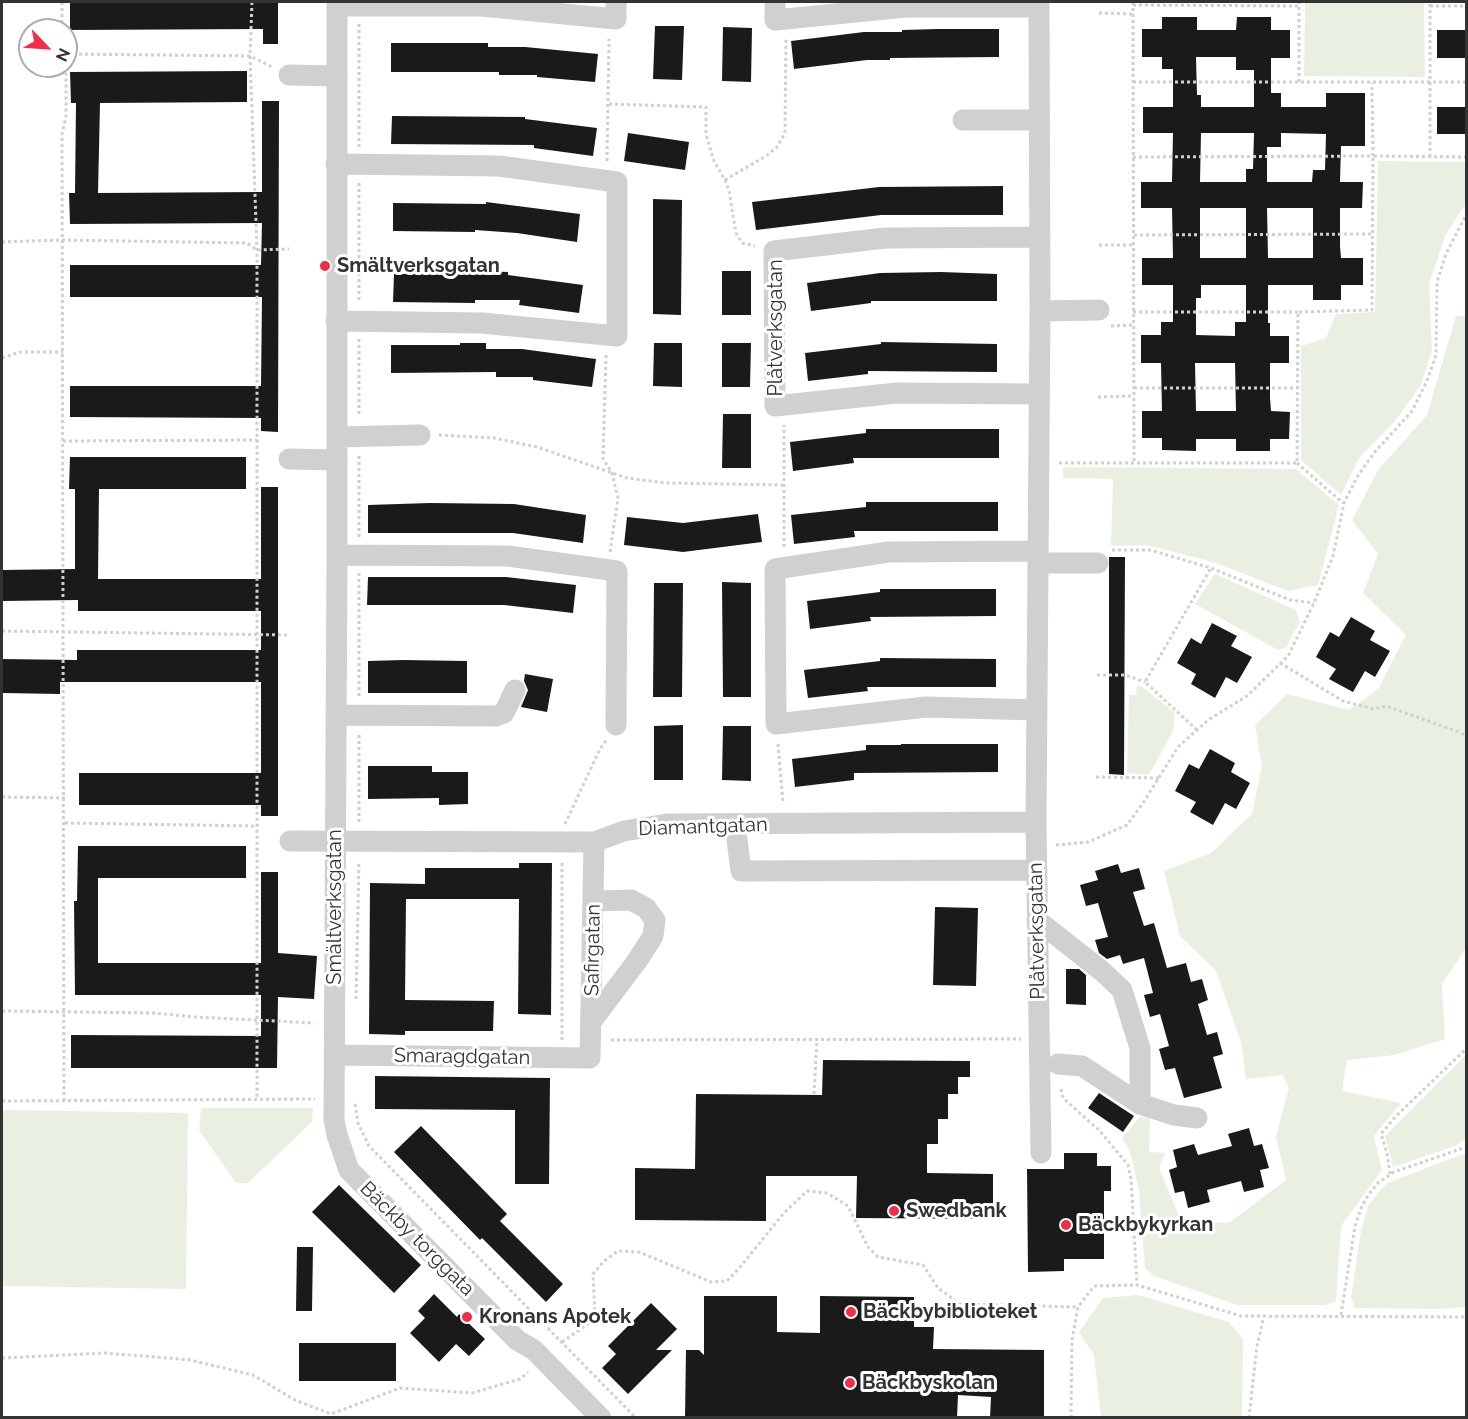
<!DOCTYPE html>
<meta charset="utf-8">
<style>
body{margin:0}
#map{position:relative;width:1468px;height:1419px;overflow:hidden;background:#fff;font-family:Raleway,sans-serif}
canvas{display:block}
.frame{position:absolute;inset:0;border:3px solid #333;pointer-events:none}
.north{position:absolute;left:18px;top:18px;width:60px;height:60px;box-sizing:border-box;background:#fff;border:2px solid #adadad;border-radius:50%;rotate:115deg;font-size:16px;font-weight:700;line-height:24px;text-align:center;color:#333}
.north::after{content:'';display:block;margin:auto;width:21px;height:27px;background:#f32c48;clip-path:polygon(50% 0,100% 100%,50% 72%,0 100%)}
</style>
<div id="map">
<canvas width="1468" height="1419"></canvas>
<div class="frame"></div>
<div class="north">N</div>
</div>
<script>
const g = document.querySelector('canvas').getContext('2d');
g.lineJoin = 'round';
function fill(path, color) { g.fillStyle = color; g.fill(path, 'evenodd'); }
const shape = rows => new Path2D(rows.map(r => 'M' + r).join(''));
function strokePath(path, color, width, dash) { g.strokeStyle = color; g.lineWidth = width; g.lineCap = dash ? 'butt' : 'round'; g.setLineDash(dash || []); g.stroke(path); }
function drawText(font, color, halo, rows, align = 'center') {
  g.font = font + ' Raleway,sans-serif'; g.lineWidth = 6; g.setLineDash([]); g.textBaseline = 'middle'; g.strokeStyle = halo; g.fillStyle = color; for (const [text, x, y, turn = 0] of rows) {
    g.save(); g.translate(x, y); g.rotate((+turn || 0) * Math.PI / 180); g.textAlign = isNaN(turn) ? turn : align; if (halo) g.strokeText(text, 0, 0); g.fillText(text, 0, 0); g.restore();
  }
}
const green = shape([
 [1305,2,1424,2,1425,77,1304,76],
 [1378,161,1466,162,1466,206,1463,208,1445,236,1429,284,1432,350,1421,385,1395,421,1359,458,1341,495,1301,460,1301,346,1326,338,1336,314,1375,312],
 [1456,316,1466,316,1466,948,1442,984,1445,1039,1394,1055,1347,1060,1342,1091,1401,1103,1374,1136,1382,1170,1341,1226,1336,1301,1325,1305,1237,1305,1154,1276,1145,1268,1139,1190,1130,1152,1122,1138,1140,1117,1150,1118,1149,1152,1165,1153,1159,1168,1181,1221,1229,1223,1286,1180,1276,1136,1289,1088,1283,1075,1246,1079,1241,1042,1216,971,1180,936,1164,871,1211,853,1252,814,1262,766,1255,725,1287,694,1349,710,1378,689,1406,635,1363,593,1378,554,1352,520,1378,470,1427,415],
 [1063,467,1296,469,1339,505,1318,585,1288,591,1216,563,1147,545,1111,546,1113,479,1063,478],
 [1215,574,1296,610,1300,622,1286,647,1278,650,1195,604],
 [1137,685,1144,688,1175,713,1173,731,1149,775,1127,773,1129,695,1136,695],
 [1466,1055,1466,1139,1455,1146,1393,1167,1385,1136],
 [201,1108,313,1108,312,1122,248,1183,236,1183,199,1130],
 [2,1110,188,1113,186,1289,2,1286],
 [1466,1153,1466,1307,1435,1309,1355,1308,1351,1298,1361,1231,1369,1204,1387,1183],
 [1138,1295,1229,1322,1243,1339,1242,1417,1101,1417,1094,1355,1079,1332,1103,1298]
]);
const building = shape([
 [70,2,278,2,278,44,263,44,263,29,70,30],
 [1162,17,1197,17,1197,30,1236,30,1237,17,1271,17,1271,30,1290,30,1290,58,1271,58,1271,93,1281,93,1281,107,1326,107,1326,93,1365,93,1365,146,1341,146,1340,182,1363,182,1362,208,1340,208,1340,246,1341,258,1363,258,1363,285,1341,285,1341,300,1313,300,1313,285,1268,285,1268,323,1270,323,1270,336,1289,336,1289,363,1270,363,1270,398,1271,411,1290,412,1289,439,1270,439,1270,451,1236,451,1236,439,1196,439,1196,451,1162,450,1162,438,1142,438,1142,411,1162,411,1161,363,1141,363,1141,335,1161,335,1161,322,1173,322,1173,285,1142,285,1142,258,1173,258,1172,208,1141,208,1141,182,1172,182,1173,133,1143,133,1143,107,1173,107,1173,69,1162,69,1162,57,1142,57,1142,29,1162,29],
 [1196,57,1236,57,1236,70,1254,70,1254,107,1201,107,1201,95,1197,95],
 [1201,133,1254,133,1253,169,1246,169,1246,182,1200,182],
 [1281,133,1326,134,1325,170,1313,170,1312,182,1267,182,1267,147,1281,147],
 [1200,208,1246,208,1246,258,1200,258],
 [1267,208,1313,208,1313,258,1268,258],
 [1201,285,1246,285,1246,322,1235,322,1235,336,1196,335,1196,298,1201,298],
 [1195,363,1235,363,1236,411,1196,411],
 [655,26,684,26,682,80,653,79],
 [723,27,752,28,751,82,722,81],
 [938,29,999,29,999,57,890,58,890,60,867,60,794,69,791,41,864,32,902,32,902,30],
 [1437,30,1467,30,1467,58,1437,58],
 [391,43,488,43,488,47,525,47,598,54,595,82,537,77,537,75,499,75,499,72,391,72],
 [247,71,247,102,100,103,98,193,262,192,262,101,279,101,278,432,261,431,261,418,70,417,70,386,261,386,262,297,70,297,70,265,261,265,262,223,70,224,69,193,75,193,76,103,71,103,70,72],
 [1437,107,1467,107,1467,134,1437,134],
 [392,116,525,117,525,119,597,128,593,156,534,148,534,145,391,144],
 [628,133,689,142,685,170,624,161],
 [1003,186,1003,215,881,215,756,230,752,202,879,187],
 [653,199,682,200,681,315,653,314],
 [486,202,580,214,577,242,517,233,475,230,475,232,393,231,393,203,486,204],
 [483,271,508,272,508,275,583,285,579,313,519,305,520,300,475,300,475,303,393,302,394,274,483,274],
 [722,271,751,271,751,315,722,315],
 [941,272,997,274,997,301,871,301,871,303,811,311,807,283,880,273],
 [881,342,997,344,997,372,868,371,868,374,808,381,805,353,881,344],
 [460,343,486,343,486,349,522,349,596,359,592,387,533,380,533,377,496,377,496,372,391,373,391,345,460,345],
 [654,343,682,343,682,387,653,386],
 [722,343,751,343,750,387,722,387],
 [723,414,751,414,751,468,722,468],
 [866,429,999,429,999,458,853,458,854,463,793,471,790,442,866,433],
 [70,457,246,457,246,489,99,489,98,579,261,579,261,487,278,487,278,816,261,816,261,805,79,805,79,773,261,773,261,682,60,682,60,694,2,693,2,659,77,660,77,650,261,650,261,611,78,611,78,600,2,601,2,570,75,569,75,489,69,489],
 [866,502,998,502,998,531,854,531,855,537,794,544,791,515,866,507],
 [430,503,514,504,586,515,583,543,513,533,368,533,368,505],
 [758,514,762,542,683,552,624,545,627,517,683,523],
 [1109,557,1125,557,1124,775,1109,774],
 [368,577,506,577,576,585,573,613,504,605,367,605],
 [722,582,751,583,751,697,723,697],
 [654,583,683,583,682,697,653,697],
 [880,589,996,589,996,616,870,617,871,621,810,629,807,601,880,592],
 [1351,617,1375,631,1370,640,1390,651,1375,677,1365,671,1353,692,1329,679,1336,669,1316,657,1330,632,1339,637],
 [1212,623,1237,636,1231,646,1252,657,1237,683,1226,677,1215,698,1191,684,1196,674,1177,663,1191,638,1201,644],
 [880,658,996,659,996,687,867,687,868,691,808,698,804,670,880,661],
 [403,660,467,661,467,693,368,693,368,661],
 [525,674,553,679,547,712,521,707,528,690,524,681],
 [683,725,683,780,654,780,654,726],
 [723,726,751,726,751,781,722,780],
 [901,744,998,744,998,772,854,773,854,780,795,787,792,759,866,750,866,745,901,745],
 [1210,749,1235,763,1231,772,1250,783,1236,809,1225,803,1213,825,1190,812,1196,802,1175,791,1189,764,1199,769],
 [368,766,432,766,432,772,468,772,468,804,439,805,439,798,368,799],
 [78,846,246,846,246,878,98,878,98,963,261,963,261,872,278,872,278,953,317,956,314,999,278,997,277,1068,71,1068,71,1035,261,1036,261,995,75,995,74,901,77,901],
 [519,863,552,863,551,1015,518,1014,519,899,406,899,405,1000,494,1001,493,1031,405,1031,405,1035,369,1034,370,883,425,884,425,868,519,868],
 [1118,864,1121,873,1139,868,1145,889,1133,892,1144,926,1154,923,1167,968,1186,963,1191,982,1202,979,1208,1000,1198,1004,1207,1035,1217,1032,1223,1054,1213,1057,1222,1088,1184,1098,1175,1068,1165,1070,1159,1049,1169,1046,1160,1014,1150,1017,1144,995,1153,993,1144,958,1123,964,1120,955,1107,959,1099,953,1095,940,1108,937,1098,903,1086,906,1080,885,1098,880,1095,871],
 [935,907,978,908,976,986,933,985],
 [1066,969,1079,969,1086,975,1086,1005,1066,1004],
 [823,1060,970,1061,970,1077,958,1077,958,1094,948,1094,948,1119,938,1119,938,1144,927,1144,927,1173,993,1174,993,1219,856,1218,857,1176,766,1176,766,1221,635,1220,635,1168,695,1169,696,1094,822,1095],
 [375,1076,550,1078,549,1184,515,1184,515,1110,375,1109],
 [1099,1093,1134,1116,1123,1132,1088,1108],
 [421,1126,507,1214,500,1221,563,1284,546,1302,482,1238,480,1240,394,1152],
 [1249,1128,1254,1146,1262,1144,1269,1168,1260,1170,1264,1187,1244,1192,1241,1181,1207,1190,1210,1202,1188,1208,1184,1191,1175,1193,1169,1170,1177,1167,1173,1150,1194,1144,1198,1155,1232,1146,1228,1134],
 [1064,1153,1097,1153,1097,1166,1111,1166,1111,1191,1104,1191,1104,1259,1064,1259,1064,1271,1028,1272,1027,1169,1064,1169],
 [339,1185,421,1265,394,1293,312,1212],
 [297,1247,313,1247,312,1311,296,1311],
 [434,1294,457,1317,459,1314,485,1339,469,1356,456,1344,439,1362,410,1333,425,1318,418,1311],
 [704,1296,777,1296,777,1332,820,1333,820,1296,914,1297,914,1327,934,1327,933,1349,1044,1350,1044,1418,990,1418,991,1397,958,1395,957,1418,685,1418,686,1350,699,1350,704,1355],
 [651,1303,677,1329,656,1350,672,1350,628,1394,602,1368,616,1354,608,1346],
 [299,1343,396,1343,396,1381,299,1381]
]);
const path = shape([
 [62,2,62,30],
 [252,2,250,56,257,250,257,1098],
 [1133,2,1134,463],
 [1133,5,1299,6],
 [1430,6,1466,6],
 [1099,13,1133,14],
 [67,54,250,56,272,67],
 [1133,82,1466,82],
 [1299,82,1299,2],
 [609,104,706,107,706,134,714,161,725,180,729,191,736,233,742,243,755,246],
 [359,147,359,24],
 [1133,157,1373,156,1372,83],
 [1430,157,1430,2],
 [607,161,609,39],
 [725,180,766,156,777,147,785,133,786,39],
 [359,183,359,303],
 [1134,235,1372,234],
 [2,242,63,240,247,243,257,250,289,249],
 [1099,245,1133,245],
 [1133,312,1298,312],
 [1111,326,1133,325],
 [359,339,359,417],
 [606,355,603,459,612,473,618,498,610,552],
 [2,358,20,352,63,352],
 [1134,388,1298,388],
 [1098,397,1133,396],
 [439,435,494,438,537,447,627,478,666,483,785,485],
 [63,441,257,440],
 [1059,463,1297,463,1298,312,1372,310,1373,156,1466,157],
 [1297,463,1343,503],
 [359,537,359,456],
 [784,547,784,425],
 [1112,550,1150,550,1211,568,1290,600,1314,603],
 [359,573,359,696],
 [2,631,289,635],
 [1280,663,1343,701,1374,709,1386,706,1459,732,1466,736],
 [1097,675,1125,675,1145,682],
 [1197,730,1145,682,1211,568],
 [778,744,783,803],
 [1096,777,1159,778],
 [2,797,65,798],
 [359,822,359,735],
 [65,823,257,826],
 [565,824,600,749,607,739],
 [1056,845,1088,842,1127,825,1145,800,1178,747,1208,720,1247,696,1288,656,1314,603,1333,556,1344,503,1357,477,1374,453,1412,411,1427,381,1436,355,1437,282,1446,254,1466,215],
 [356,999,359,861],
 [2,1011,154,1013,195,1017,314,1023],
 [562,1040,562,861],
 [611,1040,1021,1039],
 [1061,1089,1063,1098,1099,1130,1128,1165,1131,1179,1137,1285,1241,1316,1466,1317],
 [814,1094,817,1038],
 [2,1101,315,1099],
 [64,1101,62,134,66,117,66,50],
 [355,1104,358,1123,369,1146,636,1418],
 [1390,1174,1387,1153,1381,1134,1396,1116,1466,1049],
 [1341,1315,1355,1226,1362,1206,1369,1194,1378,1183,1394,1172,1466,1147],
 [562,1342,591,1322,595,1316,593,1274,604,1261,618,1251,639,1252,711,1282,727,1281,741,1266,783,1214,807,1191,827,1193,848,1206,868,1247,878,1257,923,1265,938,1288,960,1304,1078,1307],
 [2,1358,105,1353,190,1360,253,1375,295,1400,331,1414,400,1388,472,1393,520,1379,528,1372],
 [1071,1418,1072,1340,1078,1307,1094,1286,1137,1285],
 [1249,1418,1257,1346,1264,1316]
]);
const minor = shape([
 [337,2,337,555,334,1120,337,1135,349,1170,517,1340,534,1350,601,1418],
 [775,2,775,20,906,7,1039,7],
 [1039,2,1040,311,1036,822,1041,1153],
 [337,6,482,6,616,19,616,2],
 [289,75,337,76],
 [963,120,1039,120],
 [1040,311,1099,310],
 [336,321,482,323,617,336,617,182,499,166,336,164],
 [1039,394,897,393,775,406,774,251,885,238,1040,237],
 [337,437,420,435],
 [289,459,337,460],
 [337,555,508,556,617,571,616,725],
 [1038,563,1098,563],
 [1036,710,926,707,776,724,775,569,889,552,1038,551],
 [336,715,496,716,504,713,515,690],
 [735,824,741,871,1037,870],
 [290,841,594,842,624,831,667,824,1036,822],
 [1037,920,1103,972,1122,990,1140,1048,1140,1104],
 [591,1022,637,961,653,936,655,920,646,908,631,900,594,901],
 [334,1055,590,1058,594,842],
 [1058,1064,1082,1066,1140,1104,1174,1115,1197,1118]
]);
const markers = [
 [325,266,6,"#f32c48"],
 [894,1211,6,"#f32c48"],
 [1066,1225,6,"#f32c48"],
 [851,1312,6,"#f32c48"],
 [467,1317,6,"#f32c48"],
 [850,1383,6,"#f32c48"]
];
const poiNames = [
 ["Smältverksgatan",337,266],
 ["Swedbank",906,1211],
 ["Bäckbykyrkan",1078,1225],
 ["Bäckbybiblioteket",863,1312],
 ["Kronans Apotek",479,1317],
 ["Bäckbyskolan",862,1383]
];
const streetNames = [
 ["Plåtverksgatan",776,328,-90],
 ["Diamantgatan",703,827,-2],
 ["Smältverksgatan",335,907,-90],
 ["Plåtverksgatan",1037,931,-91],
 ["Safirgatan",593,950,-89],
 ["Smaragdgatan",462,1057,1],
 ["Bäckby torggata",417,1239,45]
];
fill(green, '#eaf0e1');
fill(building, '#1a1a1a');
strokePath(path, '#d0d0d0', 3, [3, 3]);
strokePath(minor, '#d0d0d0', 21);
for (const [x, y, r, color] of markers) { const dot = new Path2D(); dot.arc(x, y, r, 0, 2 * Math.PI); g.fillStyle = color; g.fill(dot); strokePath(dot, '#fff', 2); }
drawText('bold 20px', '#333', '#fff', poiNames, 'left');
drawText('20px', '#333', '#fff', streetNames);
</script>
